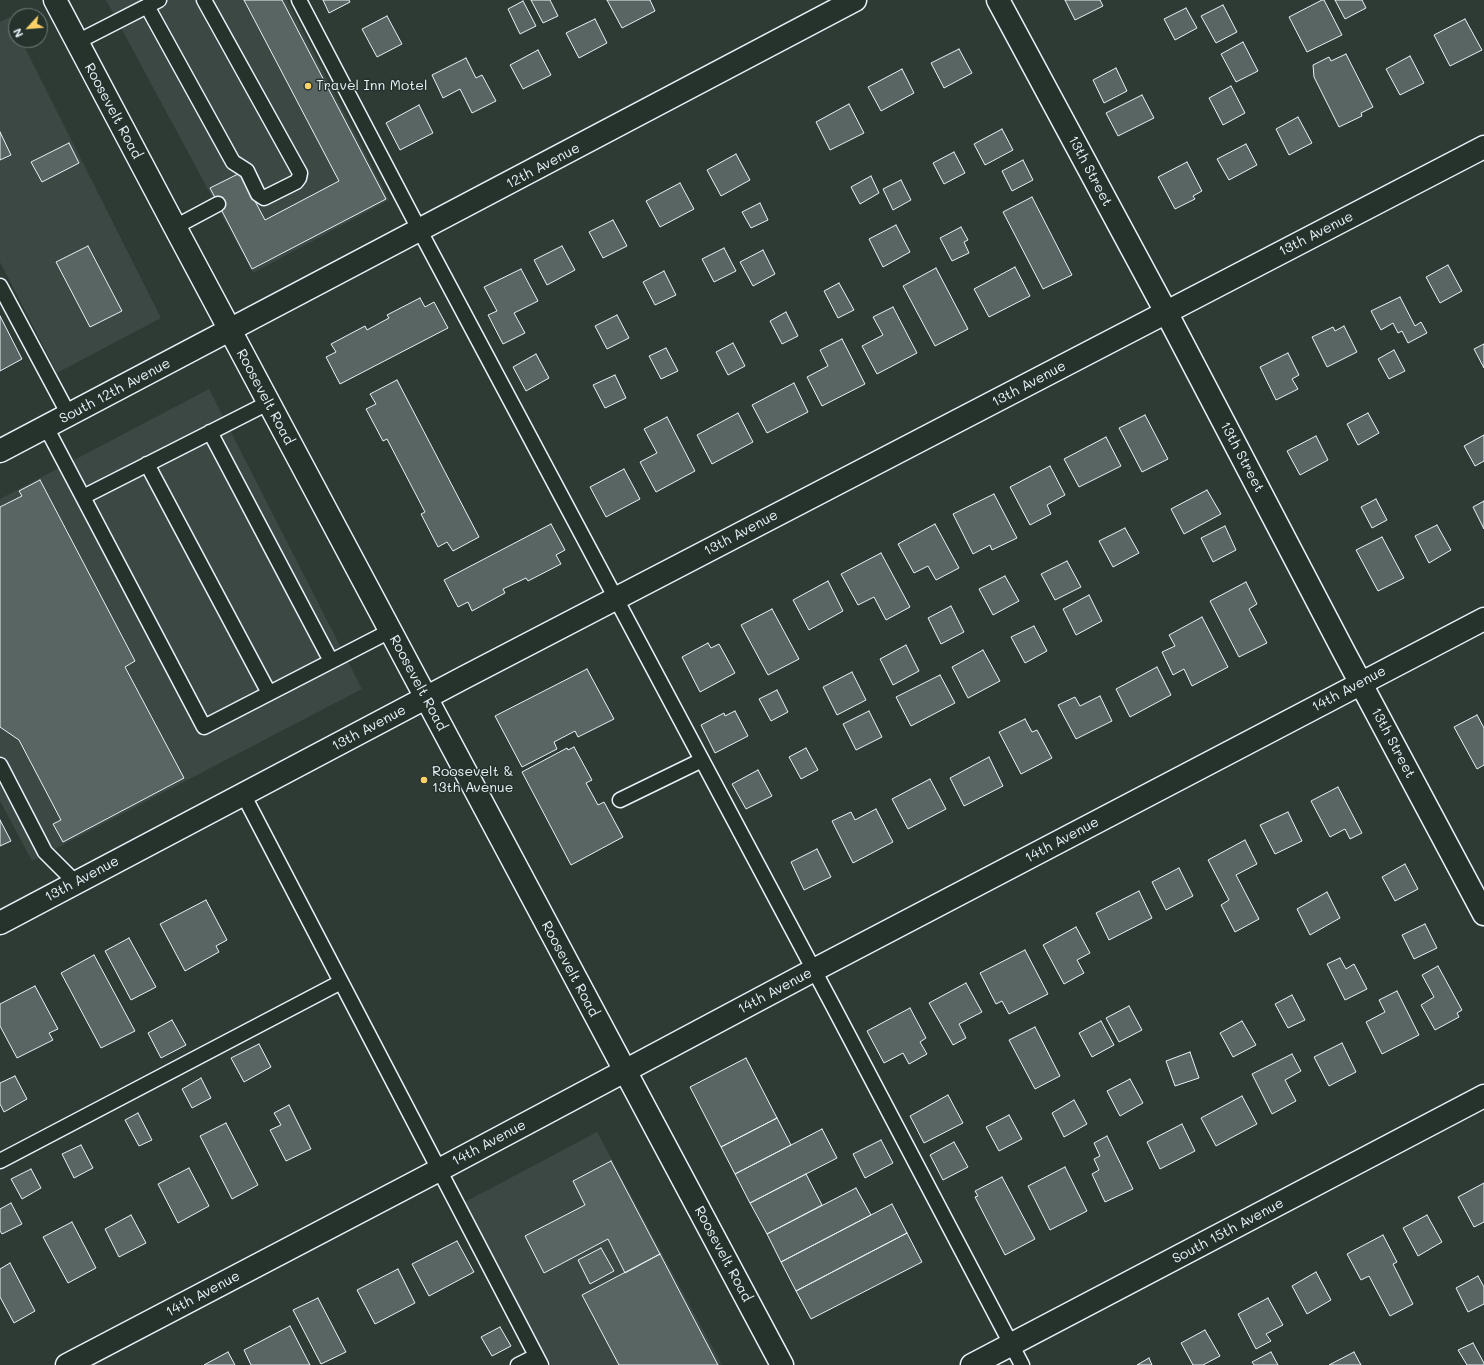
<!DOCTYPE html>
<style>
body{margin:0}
#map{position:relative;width:1484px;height:1365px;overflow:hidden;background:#2e3b35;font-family:Mali,sans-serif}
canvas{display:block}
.north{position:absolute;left:8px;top:8px;width:40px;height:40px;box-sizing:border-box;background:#26332d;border:1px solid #747f7e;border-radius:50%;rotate:244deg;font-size:11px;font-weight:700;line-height:16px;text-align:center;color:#e8f1f8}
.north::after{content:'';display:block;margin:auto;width:14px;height:18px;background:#ffd166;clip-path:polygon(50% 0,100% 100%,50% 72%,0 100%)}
</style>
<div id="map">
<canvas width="1484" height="1365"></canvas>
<div class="north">N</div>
</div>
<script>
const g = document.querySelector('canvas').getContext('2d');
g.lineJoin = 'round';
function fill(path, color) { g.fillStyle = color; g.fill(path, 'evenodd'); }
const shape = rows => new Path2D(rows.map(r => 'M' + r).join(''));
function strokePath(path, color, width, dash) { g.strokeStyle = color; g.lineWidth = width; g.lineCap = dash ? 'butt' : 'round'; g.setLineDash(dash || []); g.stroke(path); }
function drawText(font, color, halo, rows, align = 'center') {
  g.font = font + ' Mali,sans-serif'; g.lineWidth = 3; g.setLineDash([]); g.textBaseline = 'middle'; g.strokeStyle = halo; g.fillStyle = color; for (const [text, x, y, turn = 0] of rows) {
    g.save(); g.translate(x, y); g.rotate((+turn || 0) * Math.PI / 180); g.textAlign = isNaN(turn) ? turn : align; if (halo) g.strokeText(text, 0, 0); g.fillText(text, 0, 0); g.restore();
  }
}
const built = shape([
 [106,0,287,0,389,200,253,273],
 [10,17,16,30,16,40,21,40,161,318,57,373,0,262,0,22],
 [209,389,362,689,32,861,0,801,0,499],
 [597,1132,722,1365,551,1365,463,1203]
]);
const building = shape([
 [244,0,282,0,386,199,252,269,210,188,240,173,265,220,339,181,244,0],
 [323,0,349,0,350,2,329,13,323,0],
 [531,0,550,0,558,16,543,23,531,0],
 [607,0,650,0,655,11,622,28,607,0],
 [1065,0,1100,0,1103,6,1075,20,1065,0],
 [1322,0,1324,0,1342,35,1307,52,1289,17,1322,0],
 [1335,0,1362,0,1366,8,1345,19,1335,0],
 [523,1,536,26,520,34,508,9,523,1],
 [1223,5,1237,32,1216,43,1201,16,1223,5],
 [1186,8,1197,28,1175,40,1164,19,1186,8],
 [387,16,402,44,377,57,362,29,387,16],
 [595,19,607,43,579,58,566,33,595,19],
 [1465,19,1482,50,1450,66,1434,35,1465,19],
 [1243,42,1258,71,1236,82,1221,54,1243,42],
 [959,49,972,73,944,88,931,63,959,49],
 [538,50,551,75,523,89,510,65,538,50],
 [1346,54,1373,107,1361,113,1362,116,1339,127,1314,77,1313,65,1329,57,1331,61,1346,54],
 [1410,56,1424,83,1400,95,1386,69,1410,56],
 [466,58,476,78,482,75,496,101,472,113,460,89,443,98,432,75,466,58],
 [1116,68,1127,91,1104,103,1093,80,1116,68],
 [902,69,914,93,881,111,868,87,902,69],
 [1231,86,1245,113,1223,125,1209,98,1231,86],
 [1142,95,1154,118,1118,136,1106,113,1142,95],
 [849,104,864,133,830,150,816,122,849,104],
 [419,105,433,133,400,150,386,123,419,105],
 [1298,117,1312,143,1289,155,1276,129,1298,117],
 [1002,129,1013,150,985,165,974,144,1002,129],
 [0,132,11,155,0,160,0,132],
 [69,143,79,163,42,182,31,162,69,143],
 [1246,144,1257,165,1229,180,1217,159,1246,144],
 [954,152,965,173,944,184,933,163,954,152],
 [736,154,750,180,721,196,707,170,736,154],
 [1023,160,1033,180,1012,191,1002,171,1023,160],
 [1187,162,1202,191,1193,196,1195,199,1175,209,1158,177,1187,162],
 [871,176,879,193,860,204,851,187,871,176],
 [901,180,911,200,893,210,883,189,901,180],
 [680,183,694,209,660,227,646,201,680,183],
 [1032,197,1072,275,1043,289,1003,212,1032,197],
 [760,203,768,220,751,228,742,212,760,203],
 [613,220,627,246,603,258,589,232,613,220],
 [896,225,910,252,883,267,869,239,896,225],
 [961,227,968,240,964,242,969,253,952,261,940,238,961,227],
 [88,246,122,311,90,327,56,262,88,246],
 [562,246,575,270,547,285,534,260,562,246],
 [724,248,736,271,714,282,702,259,724,248],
 [763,250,775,274,753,286,740,262,763,250],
 [1448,265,1462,291,1440,303,1426,277,1448,265],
 [1015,267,1030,296,989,317,974,289,1015,267],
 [936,268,968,329,935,346,903,286,936,268],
 [521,269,538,301,514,313,525,333,503,344,488,315,497,311,484,287,521,269],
 [664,271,676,295,655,305,643,282,664,271],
 [839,283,854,310,838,318,824,291,839,283],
 [1400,297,1415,326,1421,322,1427,333,1408,343,1402,331,1398,333,1393,323,1381,330,1371,311,1400,297],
 [420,298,425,307,434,302,448,328,340,384,326,357,336,352,331,344,365,326,367,330,389,318,387,315,420,298],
 [893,307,917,353,877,374,862,346,883,335,873,317,893,307],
 [786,312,798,336,782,344,770,321,786,312],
 [617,315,629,338,607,349,595,326,617,315],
 [0,316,22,359,0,371,0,316],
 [1344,326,1357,352,1327,367,1312,337,1333,327,1335,331,1344,326],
 [842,339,865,384,822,406,807,377,828,366,820,350,842,339],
 [733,343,745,366,728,375,716,352,733,343],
 [1484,344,1484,368,1474,349,1484,344],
 [666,348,678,371,661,379,649,356,666,348],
 [1394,350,1405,371,1389,379,1378,359,1394,350],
 [1288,353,1299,375,1292,379,1298,389,1276,400,1260,367,1288,353],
 [536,354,549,378,526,391,513,367,536,354],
 [615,375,626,398,605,408,593,385,615,375],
 [397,380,479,537,453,551,447,542,438,547,421,514,425,512,387,439,383,441,366,409,376,404,370,394,397,380],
 [794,383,808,412,767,433,752,405,794,383],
 [738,413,753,442,712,464,697,435,738,413],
 [1368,413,1379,433,1358,445,1347,424,1368,413],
 [1145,415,1168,459,1142,472,1119,428,1145,415],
 [667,417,695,471,656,492,640,462,657,453,644,429,667,417],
 [1484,435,1484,461,1475,466,1464,446,1484,435],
 [1316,436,1328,460,1300,475,1287,451,1316,436],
 [1106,437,1121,466,1079,487,1064,459,1106,437],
 [1050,466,1065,495,1047,505,1051,514,1030,525,1010,487,1050,466],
 [624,469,640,499,606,517,590,487,624,469],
 [40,480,135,661,125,667,184,778,63,842,53,824,61,820,19,740,0,727,0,507,22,496,19,491,40,480],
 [1207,490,1221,514,1184,534,1171,509,1207,490],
 [994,494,1017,538,992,550,990,545,973,554,953,514,994,494],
 [1376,499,1387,520,1372,528,1361,507,1376,499],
 [1484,501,1484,529,1473,507,1484,501],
 [551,524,565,550,556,555,561,564,528,581,526,578,503,589,505,593,472,611,468,602,458,607,444,580,551,524],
 [935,524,959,568,936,580,928,566,914,573,898,544,935,524],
 [1437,525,1451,550,1429,563,1415,536,1437,525],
 [1225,526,1236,550,1213,562,1201,538,1225,526],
 [1125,528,1139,553,1113,567,1099,541,1125,528],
 [1382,537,1404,578,1378,591,1356,550,1382,537],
 [881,553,910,607,886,620,874,597,858,605,841,574,881,553],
 [1067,561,1081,587,1055,600,1041,574,1067,561],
 [1005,576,1019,601,993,615,979,589,1005,576],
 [828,581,843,611,809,630,793,600,828,581],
 [1246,582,1257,604,1249,609,1267,643,1239,657,1210,601,1246,582],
 [1089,595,1102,621,1076,635,1063,609,1089,595],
 [951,606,964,632,941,644,928,618,951,606],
 [772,609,799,659,768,675,741,625,772,609],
 [1202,617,1228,667,1192,686,1184,669,1173,675,1162,652,1175,646,1169,635,1202,617],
 [1034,626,1047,651,1025,663,1011,637,1034,626],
 [708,643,711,648,719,644,735,673,700,692,682,657,708,643],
 [906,645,919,671,893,685,880,659,906,645],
 [983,650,1000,681,968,698,952,667,983,650],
 [1157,667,1171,695,1130,717,1116,689,1157,667],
 [587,669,614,719,578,737,575,731,554,742,557,749,522,767,495,716,587,669],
 [852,672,866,700,837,715,823,687,852,672],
 [940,675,955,703,911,726,896,697,940,675],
 [777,690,788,712,771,721,759,699,777,690],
 [1100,696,1112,721,1076,739,1058,705,1075,697,1080,706,1100,696],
 [735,711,748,736,715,753,701,725,724,713,725,716,735,711],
 [869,711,882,737,856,750,843,724,869,711],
 [1477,715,1484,728,1484,765,1477,769,1454,727,1477,715],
 [1025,719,1032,732,1037,730,1052,758,1021,774,999,732,1025,719],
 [574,747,592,780,586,783,598,805,604,802,623,837,571,865,522,772,567,748,568,750,574,747],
 [806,748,818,770,801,779,789,757,806,748],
 [989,757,1003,786,964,806,950,778,989,757],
 [758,770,772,796,746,809,732,784,758,770],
 [930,779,946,809,908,829,892,799,930,779],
 [1338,787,1362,833,1350,839,1345,829,1330,837,1311,801,1338,787],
 [876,809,893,842,853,863,832,821,851,812,855,820,876,809],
 [1288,812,1302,841,1275,854,1260,825,1288,812],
 [0,820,11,841,0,846,0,820],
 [1245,840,1257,864,1236,875,1259,919,1235,932,1221,905,1229,900,1208,860,1245,840],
 [817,849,831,877,804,890,791,862,817,849],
 [1405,864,1418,889,1395,901,1382,877,1405,864],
 [1179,868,1193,896,1166,910,1152,882,1179,868],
 [1139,891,1152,918,1109,940,1096,913,1139,891],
 [1327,892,1340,918,1310,935,1297,909,1327,892],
 [206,900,227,940,216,946,219,952,185,971,160,924,206,900],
 [1425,924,1437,948,1414,959,1402,935,1425,924],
 [1076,927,1090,953,1077,960,1084,973,1064,984,1043,945,1076,927],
 [129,938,156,987,131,1000,105,951,129,938],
 [1025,950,1048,994,1009,1014,1002,1001,996,1004,980,973,1025,950],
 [94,955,135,1031,101,1048,61,973,94,955],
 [1340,958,1346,969,1354,964,1367,989,1345,1000,1327,964,1340,958],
 [1438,966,1462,1010,1457,1013,1459,1017,1435,1030,1421,1005,1434,997,1422,975,1438,966],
 [966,983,982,1012,959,1024,966,1038,953,1045,929,1003,966,983],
 [35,986,58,1029,49,1033,53,1040,17,1058,0,1026,0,1004,35,986],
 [1397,991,1419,1035,1382,1054,1366,1022,1385,1012,1379,1000,1397,991],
 [1292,995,1305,1020,1288,1028,1275,1004,1292,995],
 [1129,1006,1142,1030,1119,1042,1106,1018,1129,1006],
 [910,1008,926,1038,920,1042,927,1054,909,1064,903,1053,884,1063,867,1031,910,1008],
 [172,1020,186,1045,161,1058,148,1033,172,1020],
 [1101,1021,1114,1045,1092,1057,1079,1033,1101,1021],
 [1242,1021,1256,1045,1233,1057,1220,1033,1242,1021],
 [1035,1027,1060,1076,1035,1089,1009,1040,1035,1027],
 [1342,1043,1356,1072,1329,1086,1314,1057,1342,1043],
 [259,1044,271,1067,244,1082,231,1058,259,1044],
 [1190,1052,1199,1078,1175,1086,1166,1061,1190,1052],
 [1292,1054,1301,1071,1285,1080,1296,1101,1272,1114,1252,1074,1292,1054],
 [746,1058,777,1118,721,1147,690,1087,746,1058],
 [15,1076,27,1099,4,1112,0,1104,0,1083,15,1076],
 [201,1078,211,1098,192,1108,182,1089,201,1078],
 [1130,1079,1143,1103,1120,1116,1107,1091,1130,1079],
 [948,1095,963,1123,924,1143,910,1116,948,1095],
 [1242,1096,1257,1124,1216,1146,1201,1118,1242,1096],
 [1074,1100,1087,1124,1064,1137,1052,1113,1074,1100],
 [289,1105,311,1149,286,1161,270,1130,281,1125,274,1113,289,1105],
 [138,1113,152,1140,139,1146,125,1120,138,1113],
 [1009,1115,1022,1139,999,1151,986,1127,1009,1115],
 [777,1118,791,1145,735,1174,721,1147,777,1118],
 [226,1123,258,1185,232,1199,200,1136,226,1123],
 [1182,1124,1195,1151,1160,1169,1147,1142,1182,1124],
 [822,1129,837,1158,750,1203,735,1174,822,1129],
 [1107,1136,1133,1189,1105,1202,1092,1174,1099,1170,1094,1159,1100,1156,1094,1143,1107,1136],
 [881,1140,893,1163,865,1178,853,1154,881,1140],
 [954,1142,968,1167,943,1180,930,1155,954,1142],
 [81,1145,93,1168,74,1178,62,1154,81,1145],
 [611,1161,660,1254,625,1273,608,1239,544,1273,525,1236,585,1205,573,1181,611,1161],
 [1065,1167,1087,1211,1050,1230,1028,1186,1065,1167],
 [189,1168,209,1206,178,1223,158,1184,189,1168],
 [31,1169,41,1188,22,1199,11,1179,31,1169],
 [806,1174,822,1205,767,1234,750,1203,806,1174],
 [1002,1177,1035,1239,1005,1255,975,1197,978,1196,975,1191,1002,1177],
 [1484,1183,1484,1222,1474,1227,1458,1197,1484,1183],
 [856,1188,871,1215,781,1262,767,1234,856,1188],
 [11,1203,22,1224,2,1234,0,1231,0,1209,11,1203],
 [892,1204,907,1233,796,1291,781,1262,892,1204],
 [131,1215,146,1243,119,1257,105,1229,131,1215],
 [1427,1215,1442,1242,1418,1256,1403,1228,1427,1215],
 [72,1222,96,1268,68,1283,43,1237,72,1222],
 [907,1233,922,1262,811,1319,796,1291,907,1233],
 [1383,1235,1397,1262,1393,1264,1413,1304,1390,1316,1369,1276,1361,1280,1347,1254,1383,1235],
 [457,1241,474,1272,429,1296,412,1264,457,1241],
 [601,1248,614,1271,590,1284,578,1260,601,1248],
 [660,1254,718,1365,619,1365,582,1295,660,1254],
 [10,1263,35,1311,14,1323,0,1297,0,1269,10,1263],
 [398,1269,415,1303,375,1324,357,1290,398,1269],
 [1316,1272,1331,1300,1307,1314,1292,1286,1316,1272],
 [1478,1276,1484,1287,1484,1304,1468,1312,1456,1288,1478,1276],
 [318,1298,346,1352,321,1364,293,1310,318,1298],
 [1268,1298,1283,1325,1266,1334,1271,1341,1256,1349,1238,1314,1268,1298],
 [290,1326,310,1365,251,1365,244,1350,290,1326],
 [500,1327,511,1346,492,1356,481,1337,500,1327],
 [1205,1330,1220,1356,1203,1365,1193,1365,1181,1343,1205,1330],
 [1473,1343,1484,1363,1484,1365,1467,1365,1458,1350,1473,1343],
 [228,1352,235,1365,204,1365,228,1352],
 [1271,1352,1278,1365,1254,1365,1252,1362,1271,1352],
 [1354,1352,1361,1365,1329,1365,1354,1352],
 [1149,1358,1152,1365,1137,1365,1149,1358]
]);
const lane = shape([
 [299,0,420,231,832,1004,1022,1365],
 [147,6,233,162,247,171,258,194,264,198,296,182,299,178,300,173,204,0],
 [77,42,159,0],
 [175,227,218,204],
 [0,286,69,415],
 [46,427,204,727,390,631],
 [210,432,331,661],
 [147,464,269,693],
 [83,497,268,403],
 [0,765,45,852,76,883],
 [243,794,541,1365],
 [620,800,702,760],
 [0,1161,341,982],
 [518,1365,536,1356]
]);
const street = shape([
 [998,0,1166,312,1344,652,1484,914],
 [0,451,855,0],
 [0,923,465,677,1484,147],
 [67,1365,439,1170,814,970,1484,619],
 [972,1365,1484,1096]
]);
const secondary = shape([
 [55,0,175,227,782,1365]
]);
const markers = [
 [308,86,4,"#ffd166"],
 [424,780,4,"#ffd166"]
];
const poiNames = [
 ["Travel Inn Motel",316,86],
 ["Roosevelt &",432,772],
 ["13th Avenue",432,788]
];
const streetNames = [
 ["Roosevelt Road",113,111,62],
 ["12th Avenue",543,166,-28],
 ["13th Street",1090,171,62],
 ["13th Avenue",1316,234,-27],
 ["13th Avenue",1029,384,-28],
 ["South 12th Avenue",115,391,-28],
 ["Roosevelt Road",265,397,62],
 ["13th Street",1242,457,62],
 ["13th Avenue",741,533,-28],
 ["Roosevelt Road",418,683,62],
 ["14th Avenue",1349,689,-28],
 ["13th Avenue",369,728,-28],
 ["13th Street",1393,743,62],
 ["14th Avenue",1062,840,-28],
 ["13th Avenue",82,879,-28],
 ["Roosevelt Road",570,969,62],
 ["14th Avenue",775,991,-28],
 ["14th Avenue",489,1143,-28],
 ["South 15th Avenue",1228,1231,-28],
 ["Roosevelt Road",723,1254,62],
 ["14th Avenue",203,1294,-28]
];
fill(built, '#3b4843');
fill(building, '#596563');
strokePath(building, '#e8f1f8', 1);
strokePath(lane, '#e8f1f8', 17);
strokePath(street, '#e8f1f8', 25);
strokePath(secondary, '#e8f1f8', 25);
strokePath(lane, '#26332d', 14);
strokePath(street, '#26332d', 22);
strokePath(secondary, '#26332d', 22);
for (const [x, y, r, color] of markers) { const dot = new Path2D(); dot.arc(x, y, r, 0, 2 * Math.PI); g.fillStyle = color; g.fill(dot); strokePath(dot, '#26332d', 1.5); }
drawText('14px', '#e8f1f8', '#26332d', poiNames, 'left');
drawText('14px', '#e8f1f8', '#26332d', streetNames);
</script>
